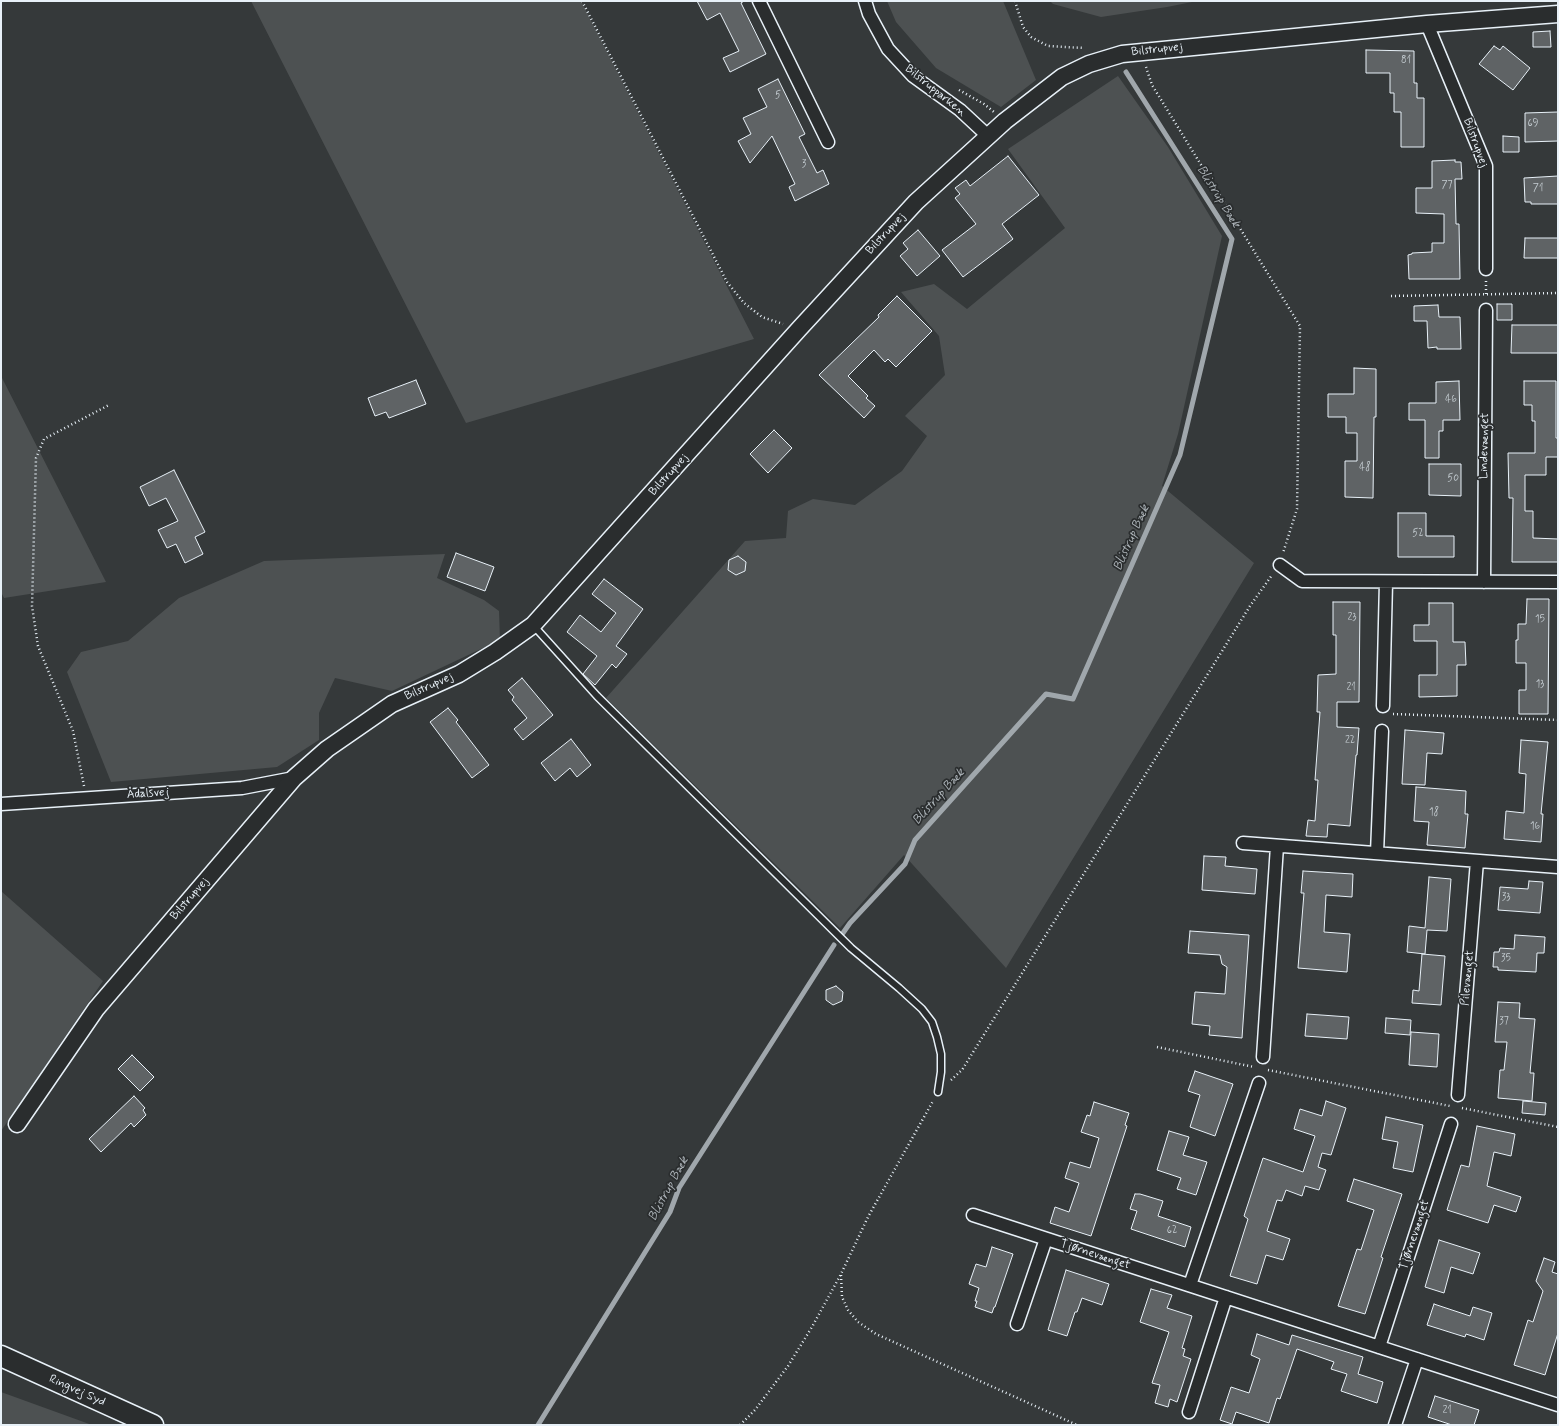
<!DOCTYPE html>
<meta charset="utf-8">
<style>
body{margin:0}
#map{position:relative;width:1559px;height:1426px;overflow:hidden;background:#35393a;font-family:Mynerve,sans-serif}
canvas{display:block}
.frame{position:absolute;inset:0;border:2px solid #e8f1f8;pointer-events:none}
</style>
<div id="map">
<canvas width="1559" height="1426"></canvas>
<div class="frame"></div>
</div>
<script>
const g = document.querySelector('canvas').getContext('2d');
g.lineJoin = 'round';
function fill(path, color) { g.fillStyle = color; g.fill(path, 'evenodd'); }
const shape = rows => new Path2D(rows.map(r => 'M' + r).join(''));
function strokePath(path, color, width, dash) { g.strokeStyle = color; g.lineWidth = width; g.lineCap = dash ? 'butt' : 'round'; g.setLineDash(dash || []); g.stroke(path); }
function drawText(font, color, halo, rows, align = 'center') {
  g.font = font + ' Mynerve,sans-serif'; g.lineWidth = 3.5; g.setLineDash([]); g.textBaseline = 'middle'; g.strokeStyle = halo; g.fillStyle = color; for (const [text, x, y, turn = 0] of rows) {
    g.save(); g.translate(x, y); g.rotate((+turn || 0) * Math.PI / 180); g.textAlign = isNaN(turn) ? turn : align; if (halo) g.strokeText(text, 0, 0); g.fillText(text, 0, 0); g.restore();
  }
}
const green = shape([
 [251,1,581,1,754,339,466,423],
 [887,1,1003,1,1036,80,1001,107,936,68,896,22],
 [1050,1,1197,1,1167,7,1101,17,1053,4],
 [1118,76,1168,147,1222,236,1178,434,1162,486,1254,563,1006,968,904,855,840,928,606,698,745,541,786,538,788,511,813,499,855,505,902,471,927,436,905,416,945,375,939,336,901,292,934,284,967,309,1065,228,1008,149],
 [1,376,106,582,4,598,1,592],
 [445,554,437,578,484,600,499,611,500,640,392,691,335,678,319,713,319,740,277,767,111,782,67,672,81,652,128,641,179,598,264,561],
 [1,891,103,981,1,1131],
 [1,1392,92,1425,1,1425]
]);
const stream = shape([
 [843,933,850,923,905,864,915,840,1046,694,1073,699,1180,455,1232,239,1126,72],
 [538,1425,670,1212,679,1188,834,945]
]);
const building = shape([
 [697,1,744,1,741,3,766,54,730,72,723,58,739,51,720,13,707,20,697,1],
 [1550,31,1551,47,1533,47,1533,32,1550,31],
 [1494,46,1500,50,1503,46,1530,68,1513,90,1479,64,1494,46],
 [1366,50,1414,51,1414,83,1417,83,1417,98,1424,98,1424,147,1401,147,1401,112,1394,112,1394,93,1390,93,1390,73,1366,73,1366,50],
 [778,79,805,134,799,137,817,173,823,170,829,184,795,201,789,187,795,184,772,136,750,163,738,141,751,134,743,118,767,107,758,89,778,79],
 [1558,112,1558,141,1525,142,1525,113,1558,112],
 [1503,136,1519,137,1519,152,1503,152,1503,136],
 [1008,156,1039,195,1002,224,1013,239,963,277,942,250,976,224,955,198,960,194,955,188,966,180,970,186,1008,156],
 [1455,160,1455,162,1461,162,1462,179,1455,179,1456,224,1459,224,1460,279,1409,279,1408,255,1412,254,1412,253,1432,252,1432,243,1444,243,1444,214,1416,213,1416,188,1432,188,1432,161,1455,160],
 [1558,176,1558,204,1531,204,1531,202,1525,202,1524,178,1558,176],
 [918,230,940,256,917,276,900,256,908,249,903,243,918,230],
 [1525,238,1558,238,1558,258,1524,258,1525,238],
 [897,296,932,331,896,367,888,359,885,362,874,350,848,376,868,396,866,398,875,406,864,418,819,375,879,317,878,315,897,296],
 [1497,304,1512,304,1512,320,1497,320,1497,304],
 [1438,305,1439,317,1460,317,1461,349,1437,349,1437,347,1428,348,1427,321,1414,321,1414,306,1438,305],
 [1512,325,1558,325,1558,353,1511,353,1512,325],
 [1354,368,1376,369,1376,417,1374,417,1373,498,1345,497,1345,461,1357,461,1357,433,1346,433,1346,417,1328,417,1328,394,1354,394,1354,368],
 [416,380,426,404,389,418,386,412,375,416,368,398,416,380],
 [1459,381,1460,420,1443,420,1443,431,1439,431,1439,458,1425,458,1425,420,1409,420,1409,403,1436,403,1436,382,1459,381],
 [1524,381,1556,381,1556,438,1558,438,1558,457,1546,457,1546,475,1525,475,1525,511,1533,511,1533,538,1558,539,1558,562,1512,562,1513,498,1509,498,1508,453,1535,453,1535,421,1532,421,1532,405,1524,405,1524,381],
 [774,430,792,448,768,473,750,454,774,430],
 [1429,464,1461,464,1461,496,1429,495,1429,464],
 [174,470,205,532,195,537,203,554,185,563,176,544,167,548,158,530,178,521,166,498,149,506,140,487,174,470],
 [1398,513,1426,513,1426,536,1454,536,1454,557,1398,557,1398,513],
 [456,553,494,567,485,591,447,577,456,553],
 [738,556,746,562,745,571,736,575,728,570,729,560,738,556],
 [604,579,643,609,616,646,627,654,616,668,612,664,595,685,583,674,597,656,567,632,580,615,601,632,616,613,592,594,604,579],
 [1527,599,1549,599,1548,714,1519,714,1519,690,1526,690,1526,663,1516,663,1516,640,1518,640,1518,624,1526,624,1527,599],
 [1333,602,1360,602,1359,702,1337,702,1337,727,1359,728,1357,755,1356,755,1350,826,1328,824,1327,837,1306,836,1308,820,1315,821,1318,780,1315,780,1320,712,1317,712,1318,675,1336,674,1336,635,1333,635,1333,602],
 [1429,603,1453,603,1453,642,1465,642,1466,665,1457,665,1457,696,1419,697,1419,675,1437,675,1437,641,1414,641,1414,625,1429,625,1429,603],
 [522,678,553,715,523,740,514,729,527,718,512,700,514,697,508,690,522,678],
 [448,708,458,720,456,722,489,765,472,778,430,722,448,708],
 [1405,730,1444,733,1442,754,1427,753,1425,785,1402,784,1405,730],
 [571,739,591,765,577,777,570,768,555,781,541,763,571,739],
 [1521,740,1548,742,1541,814,1543,814,1541,842,1504,839,1506,811,1524,813,1526,774,1519,773,1521,740],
 [1416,787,1466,791,1465,814,1468,814,1465,848,1427,845,1429,822,1414,821,1416,787],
 [1204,856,1226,857,1225,866,1257,869,1255,894,1202,890,1204,856],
 [1303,871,1353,874,1352,897,1326,895,1324,932,1350,934,1347,972,1298,968,1304,893,1301,893,1303,871],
 [1429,877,1451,879,1447,931,1427,930,1425,954,1407,952,1409,926,1425,928,1429,877],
 [1529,881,1543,882,1540,913,1498,910,1500,887,1528,889,1529,881],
 [1190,931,1249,935,1242,1038,1209,1035,1210,1026,1192,1024,1195,992,1225,994,1227,967,1222,964,1220,955,1188,953,1190,931],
 [1515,935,1545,937,1544,953,1537,953,1536,972,1498,970,1498,967,1493,967,1494,952,1499,952,1500,948,1514,949,1515,935],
 [1422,954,1445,956,1441,1005,1412,1003,1413,990,1419,991,1422,954],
 [836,986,843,992,842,1001,833,1005,826,1000,826,990,836,986],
 [1498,1002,1520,1003,1519,1018,1535,1019,1530,1073,1534,1073,1532,1101,1498,1098,1500,1070,1504,1070,1507,1042,1495,1042,1498,1002],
 [1307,1014,1349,1017,1347,1039,1305,1036,1307,1014],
 [1386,1018,1411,1020,1410,1035,1385,1033,1386,1018],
 [1411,1032,1439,1034,1437,1067,1409,1065,1411,1032],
 [132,1055,154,1077,140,1091,118,1069,132,1055],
 [1195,1071,1233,1084,1215,1136,1190,1127,1200,1095,1188,1091,1195,1071],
 [134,1096,145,1108,143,1110,146,1115,134,1127,131,1123,101,1152,89,1139,134,1096],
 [1326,1101,1346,1108,1331,1155,1322,1153,1318,1167,1326,1170,1319,1190,1305,1186,1302,1196,1286,1190,1282,1201,1277,1200,1267,1231,1290,1239,1283,1260,1266,1255,1257,1284,1230,1276,1248,1219,1244,1216,1263,1158,1303,1172,1315,1136,1294,1129,1300,1109,1322,1116,1326,1101],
 [1523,1101,1546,1103,1545,1115,1522,1113,1523,1101],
 [1094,1102,1129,1113,1125,1125,1127,1126,1091,1236,1050,1223,1055,1207,1069,1212,1079,1183,1065,1178,1070,1162,1090,1168,1099,1138,1081,1132,1087,1115,1090,1116,1094,1102],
 [1386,1117,1423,1125,1413,1172,1393,1168,1398,1142,1382,1139,1386,1117],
 [1477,1126,1515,1134,1511,1156,1494,1152,1487,1186,1521,1197,1516,1212,1494,1205,1488,1223,1447,1210,1461,1165,1469,1167,1477,1126],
 [1169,1131,1189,1137,1183,1155,1207,1162,1196,1195,1177,1189,1181,1178,1157,1170,1169,1131],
 [1354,1179,1402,1194,1381,1257,1383,1258,1365,1314,1338,1306,1357,1249,1361,1250,1374,1210,1347,1201,1354,1179],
 [1135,1194,1140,1194,1163,1201,1158,1216,1191,1227,1185,1247,1131,1229,1137,1211,1130,1209,1135,1194],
 [1439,1240,1480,1253,1473,1274,1451,1267,1444,1293,1425,1287,1439,1240],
 [992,1247,1013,1254,995,1307,994,1307,992,1313,975,1307,977,1301,975,1301,979,1288,969,1284,976,1264,986,1267,992,1247],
 [1544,1258,1555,1262,1552,1272,1558,1274,1558,1333,1545,1375,1514,1365,1528,1320,1533,1322,1543,1291,1536,1281,1544,1258],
 [1066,1270,1109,1284,1102,1305,1082,1298,1077,1312,1075,1312,1067,1336,1048,1330,1066,1270],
 [1151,1289,1172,1295,1167,1308,1192,1316,1182,1348,1185,1349,1183,1356,1191,1359,1177,1402,1170,1399,1168,1407,1155,1403,1160,1385,1152,1383,1169,1332,1140,1322,1151,1289],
 [1434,1304,1470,1316,1473,1307,1492,1313,1484,1340,1466,1334,1465,1337,1427,1325,1434,1304],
 [1257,1334,1289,1345,1292,1335,1363,1357,1358,1374,1383,1382,1377,1403,1341,1391,1347,1374,1331,1369,1334,1362,1297,1349,1280,1399,1277,1398,1269,1423,1236,1412,1232,1424,1220,1420,1231,1387,1249,1393,1260,1359,1251,1355,1257,1334],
 [1435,1396,1479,1410,1474,1425,1452,1425,1428,1417,1435,1396]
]);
const path = shape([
 [582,1,727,282,744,303,762,317,783,324],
 [1015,1,1023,27,1031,37,1048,46,1084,48],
 [1146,67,1152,85,1300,326,1297,509,1283,553],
 [959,90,984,104,994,112],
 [1486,281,1486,296],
 [1391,296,1558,293],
 [1393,714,1558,720],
 [84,786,73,731,38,646,32,606,36,458,44,439,109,405],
 [1157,1047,1254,1067],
 [1268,1070,1450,1106],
 [951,1080,962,1070,1250,606,1272,575],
 [1462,1108,1558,1127],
 [841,1275,842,1297,848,1310,858,1322,876,1334,1077,1425],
 [740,1425,755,1410,788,1366,812,1327,841,1274,868,1217,933,1101]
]);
const service = shape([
 [533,625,597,696,851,948,899,988,922,1009,932,1022,937,1037,941,1054,941,1072,938,1092]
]);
const minor = shape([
 [759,1,828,142],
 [865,1,869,14,888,49,913,76,960,110,988,136],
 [1427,24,1486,166,1486,269],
 [1280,565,1302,581,1558,582],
 [1484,582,1486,310],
 [1383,706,1386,582],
 [1,804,242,788,294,778],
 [1243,843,1558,867],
 [1377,853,1382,731],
 [1263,1057,1277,846],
 [1458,1095,1477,861],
 [973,1215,1558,1405],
 [1190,1285,1259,1083],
 [1017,1324,1046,1239],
 [1379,1347,1451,1124],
 [1189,1412,1226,1297],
 [1395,1425,1417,1359]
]);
const tertiary = shape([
 [17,1124,96,1009,294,778,327,749,392,704,459,674,495,652,533,625,799,329,916,202,1005,121,1062,77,1089,64,1122,54,1427,24,1558,14]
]);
const primary = shape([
 [1,1356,153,1425]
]);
const numberNames = [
 ["81",1406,61],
 ["5",778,96],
 ["69",1533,124],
 ["3",804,165],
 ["77",1447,186],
 ["71",1538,189],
 ["46",1451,400],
 ["48",1365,468],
 ["50",1453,479],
 ["52",1418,534],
 ["23",1352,618],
 ["15",1540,620],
 ["13",1540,685],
 ["21",1351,688],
 ["22",1350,741],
 ["18",1434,813],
 ["16",1535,827],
 ["33",1506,898],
 ["35",1506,959],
 ["37",1504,1022],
 ["62",1172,1231],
 ["21",1447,1411]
];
const streetNames = [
 ["Bilstrupvej",1157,50,-6],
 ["Bilstrupparken",935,91,39],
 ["Bilstrupvej",1475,143,70],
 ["Bilstrupvej",886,234,-47],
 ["Lindevænget",1485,446,-89],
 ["Bilstrupvej",669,475,-48],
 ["Bilstrupvej",429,687,-24],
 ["Ådalsvej",148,794,-4],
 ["Bilstrupvej",190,899,-49],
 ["Pilevænget",1468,978,-85],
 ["Tjørnevænget",1415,1235,-72],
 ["Tjørnevænget",1095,1255,18],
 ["Ringvej Syd",77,1391,24]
];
const waterNames = [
 ["Blistrup Bæk",1218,197,58],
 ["Blistrup Bæk",1132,538,-66],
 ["Blistrup Bæk",939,797,-48],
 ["Blistrup Bæk",669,1189,-62]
];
fill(green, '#4d5152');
strokePath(stream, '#a0a7ac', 5);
fill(building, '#5f6365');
strokePath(building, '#e8f1f8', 1);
strokePath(service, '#e8f1f8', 9);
strokePath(minor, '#e8f1f8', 15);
strokePath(tertiary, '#e8f1f8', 19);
strokePath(primary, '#e8f1f8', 23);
strokePath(path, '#e8f1f8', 2.5, [1, 3]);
strokePath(service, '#2a2d2e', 6);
strokePath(minor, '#2a2d2e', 12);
strokePath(tertiary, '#2a2d2e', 16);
strokePath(primary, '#2a2d2e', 20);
drawText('10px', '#c6ced3', null, numberNames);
drawText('12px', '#e8f1f8', '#2a2d2e', streetNames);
drawText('italic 13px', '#acb3b8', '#2a2d2e', waterNames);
</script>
